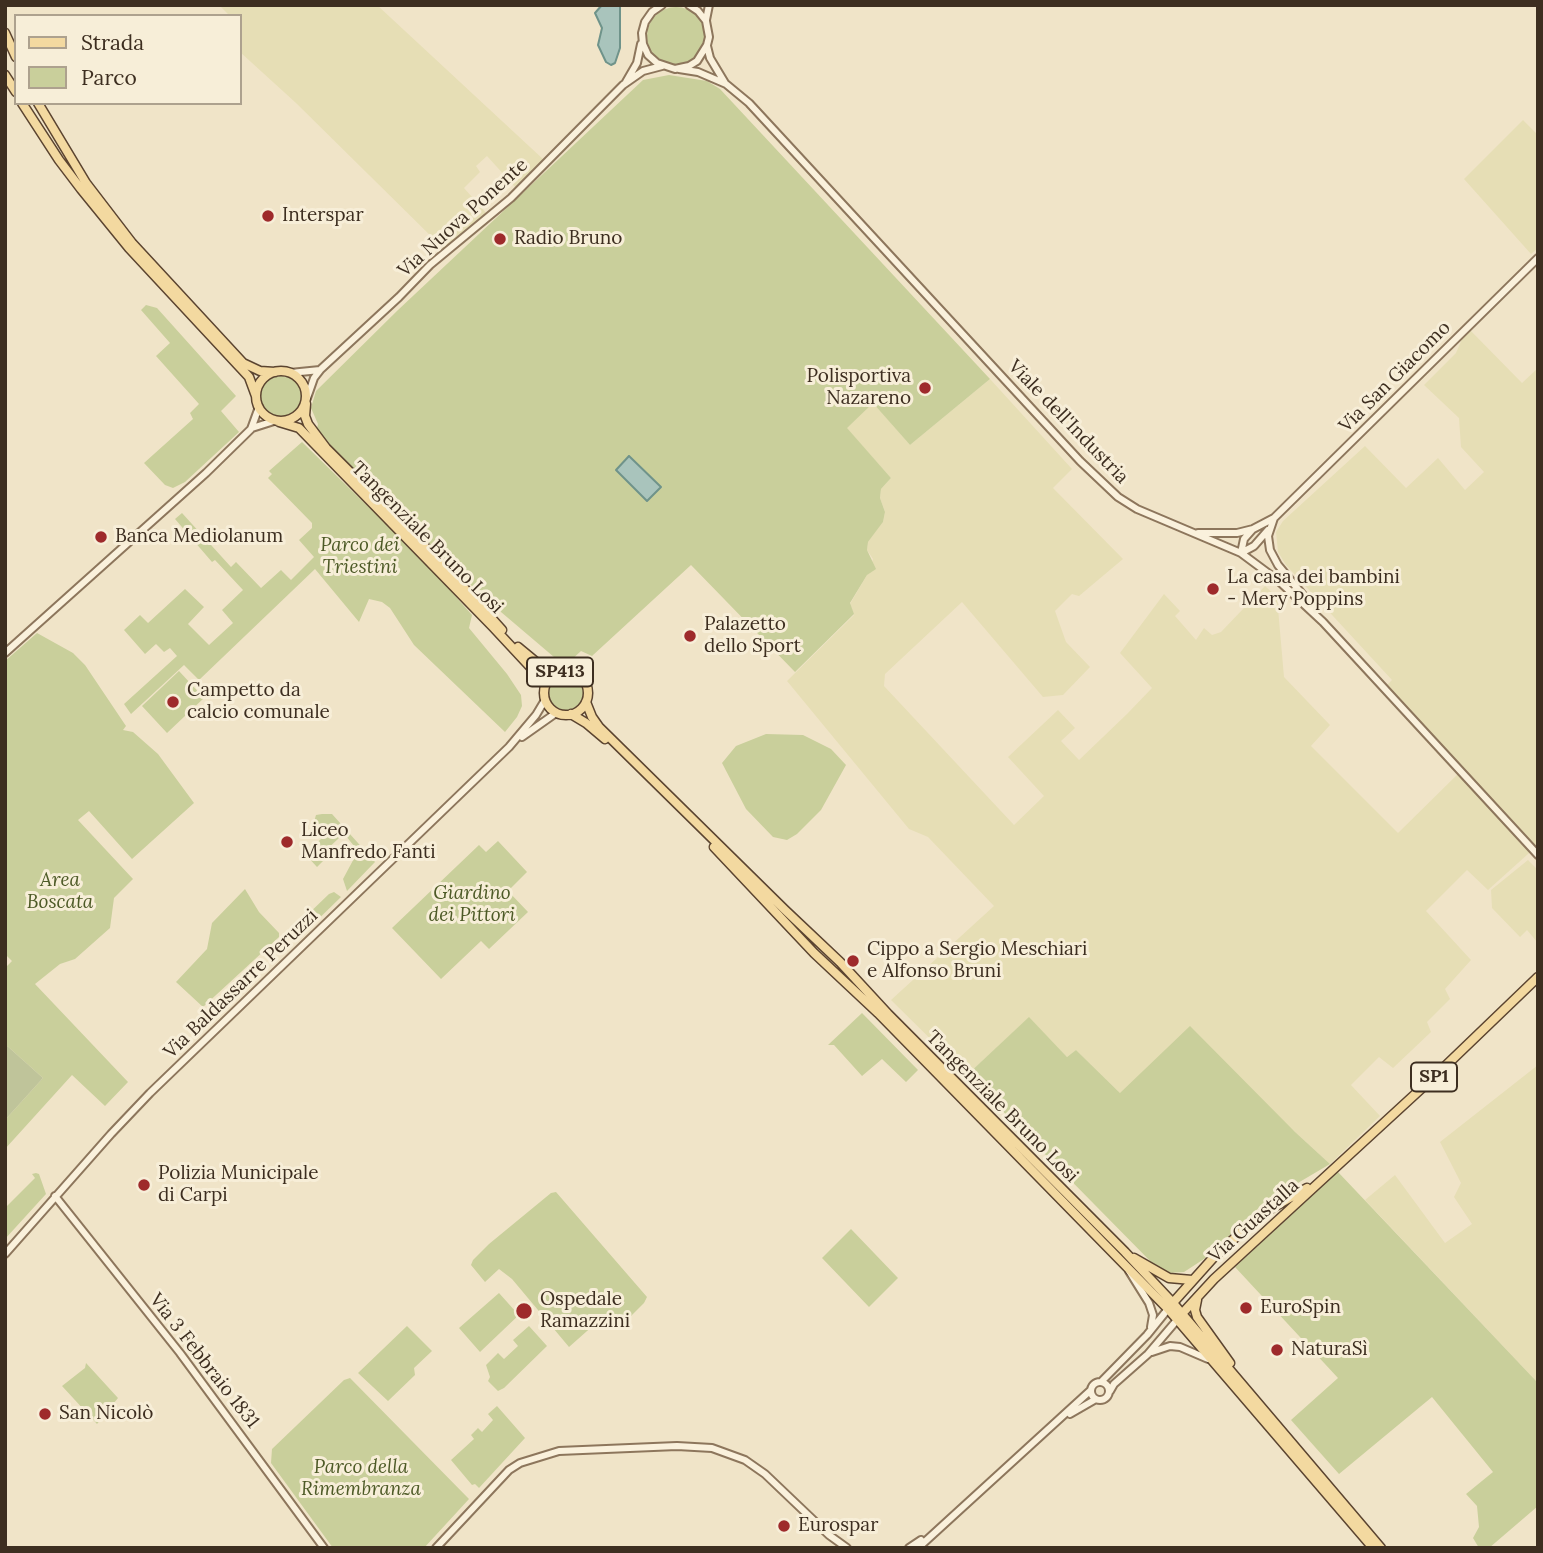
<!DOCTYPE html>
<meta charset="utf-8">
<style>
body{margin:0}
#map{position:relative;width:1543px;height:1553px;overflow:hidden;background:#f0e4c8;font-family:Lora,serif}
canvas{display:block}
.frame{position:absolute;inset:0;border:7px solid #3d2e20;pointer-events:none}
.legend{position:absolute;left:14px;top:14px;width:228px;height:91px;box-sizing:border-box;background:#f7eed8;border:2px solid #ada18e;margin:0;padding:9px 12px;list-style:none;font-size:21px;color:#3d2e20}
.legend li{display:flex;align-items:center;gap:14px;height:35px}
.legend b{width:35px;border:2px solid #ada18e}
</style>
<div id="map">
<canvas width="1543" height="1553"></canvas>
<div class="frame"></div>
<ul class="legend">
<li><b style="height:9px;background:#f3d9a0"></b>Strada</li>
<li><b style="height:19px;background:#c9cf9b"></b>Parco</li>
</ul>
</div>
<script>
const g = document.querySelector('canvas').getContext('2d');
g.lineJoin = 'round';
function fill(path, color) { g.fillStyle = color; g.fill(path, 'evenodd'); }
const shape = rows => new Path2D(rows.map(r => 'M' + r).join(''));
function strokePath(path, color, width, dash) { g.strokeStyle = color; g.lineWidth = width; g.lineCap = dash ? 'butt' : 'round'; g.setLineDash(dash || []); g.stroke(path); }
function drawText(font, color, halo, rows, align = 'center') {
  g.font = font + ' Lora,serif'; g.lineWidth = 6; g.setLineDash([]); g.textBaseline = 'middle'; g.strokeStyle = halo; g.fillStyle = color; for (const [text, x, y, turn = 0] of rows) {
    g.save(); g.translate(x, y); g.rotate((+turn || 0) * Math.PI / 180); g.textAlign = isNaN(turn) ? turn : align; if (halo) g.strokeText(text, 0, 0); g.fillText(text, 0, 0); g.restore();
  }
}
const farmland = shape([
 [219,5,377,5,544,160,516,188,487,156,476,166,480,172,464,188,487,214,443,248,296,103,240,52,240,16,230,16],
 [1523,120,1538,135,1538,248,1531,254,1464,179],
 [1470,330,1522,383,1538,368,1538,845,1488,890,1467,870,1426,911,1471,960,1445,989,1450,999,1427,1022,1431,1032,1393,1068,1379,1057,1351,1085,1380,1116,1330,1164,1294,1131,1120,1093,1076,1050,1067,1057,1029,1018,967,1075,891,1000,994,906,928,837,909,829,787,681,854,615,850,604,867,575,873,559,867,550,868,542,883,522,885,512,880,498,881,489,891,478,846,428,873,402,910,445,990,379,1072,469,1053,488,1123,559,1079,596,1072,594,1055,611,1066,642,1090,667,1063,695,1043,697,962,602,885,674,884,686,1014,825,1044,796,1008,757,1058,710,1075,728,1061,741,1079,760,1127,714,1152,688,1120,653,1164,594,1180,611,1175,616,1196,640,1204,628,1212,635,1221,632,1265,586,1277,597,1284,677,1330,725,1311,746,1398,833,1463,769,1385,687,1392,680,1286,565,1278,552,1276,532,1283,521,1365,446,1406,488,1438,458,1465,490,1484,472,1461,447,1459,418,1424,385,1456,353,1462,339],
 [1528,860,1538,870,1538,943,1527,930,1520,937,1492,908,1491,890],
 [1538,1065,1538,1383,1365,1200,1395,1175,1445,1243,1472,1224,1454,1197,1461,1183,1440,1142]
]);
const green = shape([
 '647 36a29 29 0 1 1 58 0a29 29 0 1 1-58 0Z',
 [669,75,707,81,720,89,990,379,910,445,873,403,847,428,891,478,881,489,880,498,885,512,883,522,868,542,867,550,876,569,867,575,850,603,854,614,795,672,691,565,592,656,581,651,569,662,561,663,481,595,316,432,318,424,311,408,316,391,398,310,643,80],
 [146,305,157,308,236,396,221,411,239,432,185,482,173,488,165,485,144,463,193,419,190,413,199,404,156,356,170,343,141,310],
 '261 396a20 20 0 1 1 40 0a20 20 0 1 1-40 0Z',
 [302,442,427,564,472,615,469,628,507,674,521,695,522,706,517,717,505,732,414,645,390,608,382,602,369,599,359,622,315,569,199,680,184,665,131,714,124,704,177,656,170,648,164,652,156,644,145,654,124,630,140,615,148,623,185,589,204,607,188,624,209,645,233,623,222,610,243,590,215,560,212,562,175,519,182,513,231,567,236,562,261,588,281,570,291,580,314,557,299,540,312,528,312,523,268,478,272,474,269,471],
 [37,633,73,653,85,665,126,726,123,730,133,732,158,754,194,803,132,859,89,811,78,820,133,879,114,898,110,928,75,959,60,964,35,984,128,1082,105,1106,72,1075,5,1149,5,1120,43,1078,5,1044,5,968,12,961,5,954,5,661],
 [179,671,204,698,167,733,142,706],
 '548 693a18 18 0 1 1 36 0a18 18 0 1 1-36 0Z',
 [766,734,803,735,831,749,846,765,821,810,797,834,787,840,773,837,746,809,722,763,736,746],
 [322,814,332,814,375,862,347,891,343,879,358,851,346,836,333,826,316,824,314,822,316,815],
 [312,829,334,832,339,838,322,854,326,858,317,867,305,854,321,839],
 [498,841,527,872,508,891,528,912,489,949,481,941,441,979,392,928,479,845,486,852],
 [245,889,259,912,279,933,279,937,203,1007,176,982,207,949,212,923],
 [334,892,341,897,302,935,300,927,303,919,329,894],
 [862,1013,918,1070,906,1082,882,1059,862,1076,834,1045,828,1045],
 [1029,1017,1067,1057,1076,1050,1120,1093,1190,1026,1294,1131,1330,1164,1264,1203,1204,1259,1184,1272,1168,1273,1157,1268,967,1075],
 [1338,1172,1538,1383,1538,1506,1489,1548,1479,1548,1473,1538,1479,1527,1477,1506,1466,1494,1493,1472,1432,1397,1339,1474,1291,1420,1338,1378,1235,1267],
 [36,1173,39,1174,46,1194,5,1239,5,1208,35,1178,32,1174],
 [556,1192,647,1297,644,1303,617,1330,604,1316,569,1347,512,1279,499,1269,485,1282,471,1265,473,1260,489,1244,551,1193],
 [851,1229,898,1278,869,1307,822,1258],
 [499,1293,516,1312,521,1313,480,1352,459,1328],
 [407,1326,432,1351,414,1368,415,1375,388,1401,358,1373],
 [529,1326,547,1346,504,1388,498,1391,488,1381,490,1377,486,1365,498,1353,504,1359,518,1346,513,1340],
 [86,1363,118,1398,97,1424,62,1386,85,1368],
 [350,1378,469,1499,424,1548,333,1548,271,1463,272,1449,344,1380],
 [497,1406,525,1438,479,1488,475,1484,472,1485,451,1460,474,1439,471,1435,478,1428,482,1432,493,1420,488,1414]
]);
const cemetery = shape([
 [5,1044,43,1078,5,1120]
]);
const water = shape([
 [602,5,620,5,620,48,615,63,611,65,606,62,598,45,602,28,595,13,602,5],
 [629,456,661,487,647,501,616,470,629,456]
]);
const tertiary = shape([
 [662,5,652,12,645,22,642,33,643,44,648,55,657,63,675,69,689,66,697,61,707,45,709,37,706,21,698,11,689,5],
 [706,20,709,5],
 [707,46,710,58,725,83],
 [679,69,698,72,726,84,749,103,1080,461,1118,497,1137,509,1241,553,1280,582,1323,622,1538,855],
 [626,82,637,63,641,44],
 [290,373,320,370],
 [307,398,314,378,321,369,399,297,430,265,511,198,623,85,643,71,662,66],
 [252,428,274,421],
 [1274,518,1268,536,1270,550,1278,565,1312,606],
 [1198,533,1237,533,1253,529,1274,518,1538,258],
 [1241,553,1254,546,1268,530],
 [1241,553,1244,539,1252,530],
 [5,653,206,473,251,429,259,407],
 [522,737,556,713],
 [55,1196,180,1353,324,1548],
 [5,1254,111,1134,150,1093,509,747,536,715,545,700],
 [1129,1271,1149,1303,1153,1315,1151,1327],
 [1152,1352,1170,1346,1180,1347,1208,1359],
 [1102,1381,1147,1335,1168,1309],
 '1091 1391a9 9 0 1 1 18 0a9 9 0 1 1-18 0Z',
 [1110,1391,1114,1384,1148,1354,1177,1320],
 [1070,1414,1096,1399],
 [436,1548,509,1470,520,1463,559,1451,677,1446,712,1448,745,1460,765,1474,829,1535,847,1548],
 [909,1548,921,1540],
 [918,1548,1091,1390]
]);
const primary = shape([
 [5,33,16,57],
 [5,75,16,92],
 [22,103,59,160,81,189,129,248,249,377,256,396],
 [38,103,86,183,132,243,243,363,260,371,275,372],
 '256 396a25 25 0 1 1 50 0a25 25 0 1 1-50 0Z',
 [306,404,305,416,308,424,326,448,446,568,502,630],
 [279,422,299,428,493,627,535,672,545,686],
 [518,647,541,666,555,673],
 '544 693a22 22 0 1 1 44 0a22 22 0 1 1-44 0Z',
 [586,702,592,717,599,727,785,910,840,962,888,1014,1125,1252,1173,1303,1381,1548],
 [571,714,586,723,605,739],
 [714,847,814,953,878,1013,1168,1309,1373,1548],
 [1134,1258,1169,1278,1192,1280],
 [1197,1300,1195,1310,1197,1317,1230,1363],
 [1170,1306,1213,1258,1260,1215,1307,1188],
 [1179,1317,1214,1279,1435,1076,1538,977]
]);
const markers = [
 [268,216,7,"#9e2a2b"],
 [500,239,7,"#9e2a2b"],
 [925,388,7,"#9e2a2b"],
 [101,537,7,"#9e2a2b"],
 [1213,589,7,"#9e2a2b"],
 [690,636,7,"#9e2a2b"],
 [173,702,7,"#9e2a2b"],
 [287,842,7,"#9e2a2b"],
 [853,961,7,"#9e2a2b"],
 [144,1185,7,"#9e2a2b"],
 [1246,1308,7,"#9e2a2b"],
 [524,1311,9,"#9e2a2b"],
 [1277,1350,7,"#9e2a2b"],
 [45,1414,7,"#9e2a2b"],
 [784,1526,7,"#9e2a2b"]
];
const shields = [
 [560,672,66],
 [1434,1077,46]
];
const shieldNames = [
 ["SP413",560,672],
 ["SP1",1434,1077]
];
const poiNames = [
 ["Interspar",282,216],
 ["Radio Bruno",514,239],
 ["Polisportiva",911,377,"right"],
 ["Nazareno",911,399,"right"],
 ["Banca Mediolanum",115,537],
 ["La casa dei bambini",1227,578],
 ["- Mery Poppins",1227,600],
 ["Palazetto",704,625],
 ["dello Sport",704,647],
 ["Campetto da",187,691],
 ["calcio comunale",187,713],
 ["Liceo",301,831],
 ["Manfredo Fanti",301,853],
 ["Cippo a Sergio Meschiari",867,950],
 ["e Alfonso Bruni",867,972],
 ["Polizia Municipale",158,1174],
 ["di Carpi",158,1196],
 ["Ospedale",540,1300],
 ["Ramazzini",540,1322],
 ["EuroSpin",1260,1308],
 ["NaturaSì",1291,1350],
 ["San Nicolò",59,1414],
 ["Eurospar",798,1526]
];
const streetNames = [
 ["Via Nuova Ponente",463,218,-42],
 ["Via San Giacomo",1395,377,-45],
 ["Viale dell'Industria",1068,422,46],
 ["Tangenziale Bruno Losi",427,538,45],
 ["Via Baldassarre Peruzzi",241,984,-44],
 ["Tangenziale Bruno Losi",1002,1107,45],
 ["Via Guastalla",1254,1221,-42],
 ["Via 3 Febbraio 1831",204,1361,52]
];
const parkNames = [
 ["Parco dei",360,546],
 ["Triestini",360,568],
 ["Area",60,881],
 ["Boscata",60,903],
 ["Giardino",472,894],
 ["dei Pittori",472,916],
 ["Parco della",361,1468],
 ["Rimembranza",361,1490]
];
fill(farmland, '#e6deb5');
fill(green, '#c9cf9b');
fill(cemetery, '#bfc49a');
fill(water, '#a9c4bc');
strokePath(water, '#6f938a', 2);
strokePath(tertiary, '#8d765c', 10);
strokePath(primary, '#5b4430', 11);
strokePath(tertiary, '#faf1dc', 6);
strokePath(primary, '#f3d9a0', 8);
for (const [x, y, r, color] of markers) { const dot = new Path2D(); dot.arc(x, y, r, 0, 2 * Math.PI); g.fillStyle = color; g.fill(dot); strokePath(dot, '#f7eed8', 2.5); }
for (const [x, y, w] of shields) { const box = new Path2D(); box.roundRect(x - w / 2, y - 14.5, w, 29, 5); g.fillStyle = '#f7eed8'; g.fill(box); strokePath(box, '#3d2e20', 2); }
drawText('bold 18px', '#3d2e20', null, shieldNames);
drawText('19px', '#3d2e20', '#f7eed8', poiNames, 'left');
drawText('19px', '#3d2e20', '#f7eed8', streetNames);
drawText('italic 19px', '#4d5a26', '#f7eed8', parkNames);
</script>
